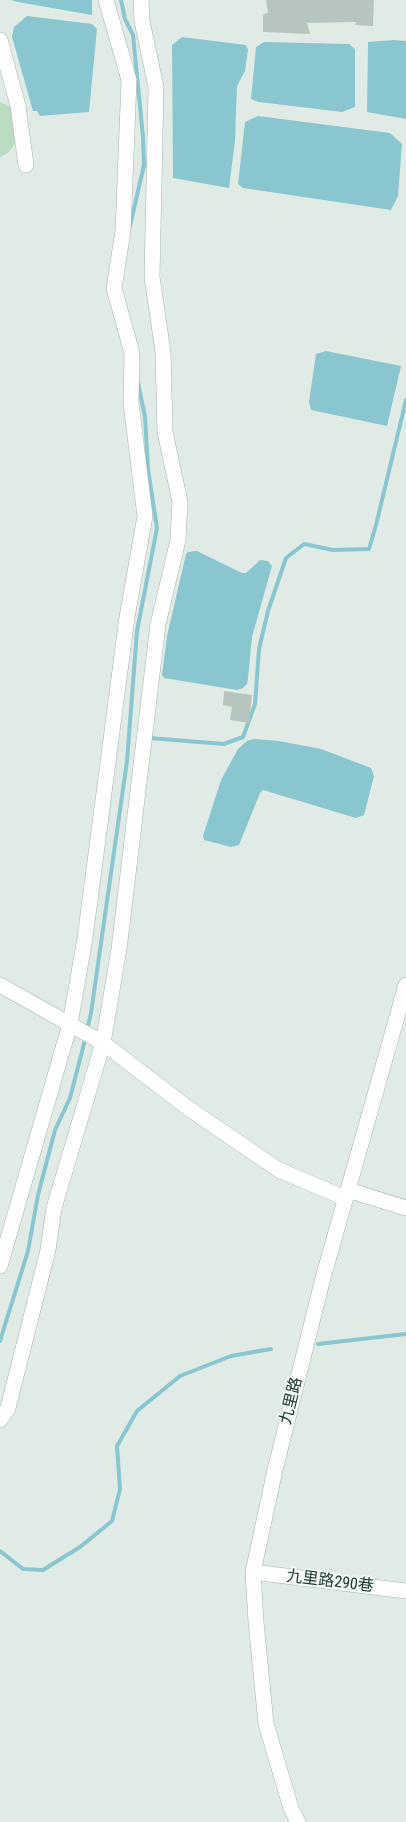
<!DOCTYPE html>
<meta charset="utf-8">
<style>
body{margin:0}
canvas{display:block;background:#e1ebe6}
</style>
<canvas width="406" height="1822"></canvas>
<script>
const g = document.querySelector('canvas').getContext('2d');
g.lineJoin = 'round';
function fill(path, color) { g.fillStyle = color; g.fill(path, 'evenodd'); }
const shape = rows => new Path2D(rows.map(r => 'M' + r).join(''));
function strokePath(path, color, width, dash) { g.strokeStyle = color; g.lineWidth = width; g.lineCap = dash ? 'butt' : 'round'; g.setLineDash(dash || []); g.stroke(path); }
function drawText(font, color, halo, rows, align = 'center') {
  g.font = font + ' "Roboto Condensed","Noto Sans TC",sans-serif'; g.lineWidth = 4; g.setLineDash([]); g.textBaseline = 'middle'; g.strokeStyle = halo; g.fillStyle = color; for (const [text, x, y, turn = 0] of rows) {
    g.save(); g.translate(x, y); g.rotate((+turn || 0) * Math.PI / 180); g.textAlign = isNaN(turn) ? turn : align; if (halo) g.strokeText(text, 0, 0); g.fillText(text, 0, 0); g.restore();
  }
}
const green = shape([
 [0,102,13,108,16,142,8,153,0,157]
]);
const water = shape([
 [11,0,92,0,92,15,18,2],
 [27,16,92,24,97,29,89,112,40,116,37,111,33,111,12,37,14,27],
 [182,37,246,45,248,50,245,71,237,86,235,141,229,188,173,178,172,45],
 [394,40,406,41,406,119,367,112,368,42],
 [264,42,349,44,355,49,355,107,342,112,259,102,251,99,256,47],
 [258,116,390,133,402,144,398,196,391,210,243,188,238,184,245,122],
 [326,351,401,366,387,426,311,410,309,402,316,354],
 [197,551,242,573,246,573,260,560,268,561,272,566,252,637,248,678,247,684,243,688,237,690,164,678,162,675,167,636,186,554,188,552],
 [254,739,279,741,321,749,371,768,374,776,364,815,356,818,263,790,260,793,239,845,231,847,204,840,203,836,221,780,238,749,247,741]
]);
const stream = shape([
 [121,0,125,19,133,35,143,137,144,165,130,226],
 [149,738,224,744,243,737,255,704,259,649,268,611,286,558,304,544,333,550,369,549,376,525,406,400],
 [87,1030,91,1013,127,761,137,631,157,528,148,469,145,417,138,383],
 [0,1341,28,1251,38,1195,55,1130,70,1098,86,1036],
 [318,1344,406,1334],
 [0,1551,23,1569,43,1570,80,1547,112,1521,120,1489,117,1446,137,1411,180,1376,231,1356,271,1349]
]);
const building = shape([
 [266,0,374,0,373,26,355,25,356,22,307,23,310,34,263,32,263,14,268,13],
 [224,691,252,695,249,723,230,720,232,707,223,705]
]);
const minor = shape([
 [0,40,18,106,26,165],
 [0,985,103,1043,188,1108,279,1170,345,1198],
 [348,1190,406,1208],
 [0,1266,70,1024,85,938,127,617,145,516,131,403,132,353,114,288,123,231,129,80,106,0],
 [0,1420,8,1408,48,1250,54,1208,103,1043,119,949,158,624,178,540,180,502,165,432,163,352,152,277,156,87,142,21,141,0],
 [253,1572,406,1591],
 [298,1822,291,1808,266,1724,256,1622,253,1572,275,1470,323,1278,406,985]
]);
const streetNames = [
 ["九里路",292,1401,-76],
 ["九里路290巷",330,1582,7]
];
fill(green, '#badcc2');
fill(water, '#89c6cf');
strokePath(stream, '#89c6cf', 4);
fill(building, '#b6c6bf');
strokePath(minor, '#a4b3ad', 16);
strokePath(minor, '#fff', 15);
drawText('16px', '#223b34', '#f1f8f4', streetNames);
</script>
